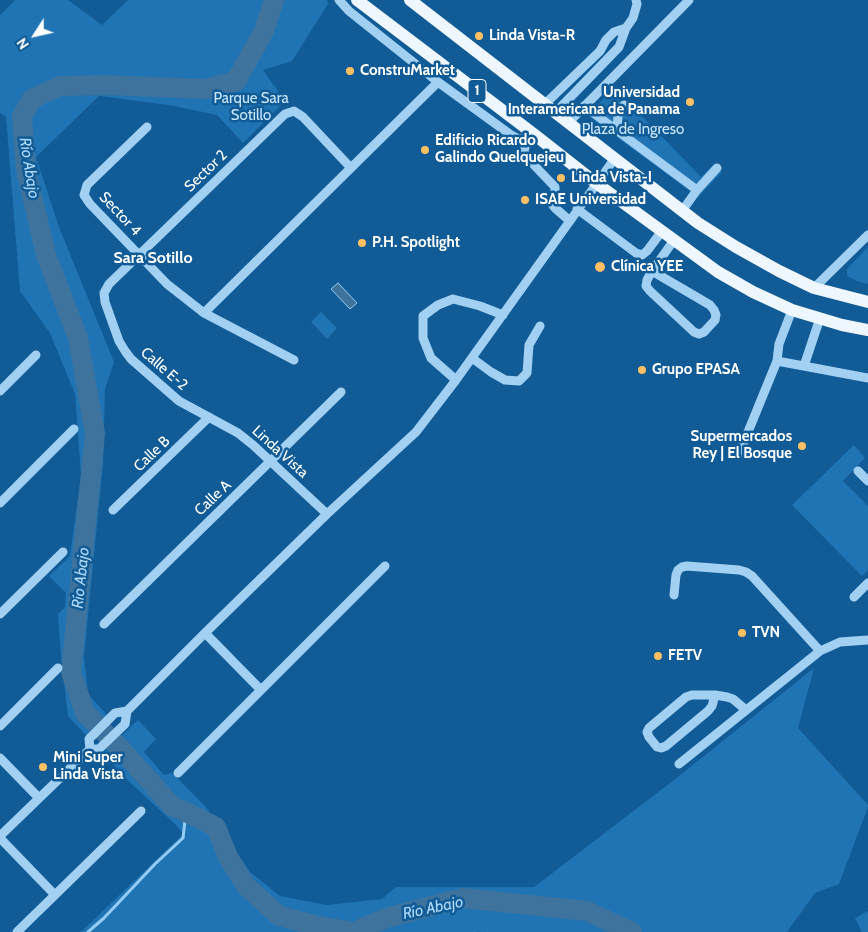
<!DOCTYPE html>
<meta charset="utf-8">
<style>
body{margin:0}
#map{position:relative;width:868px;height:932px;overflow:hidden;background:#115b96;font-family:Cabin,sans-serif}
canvas{display:block}
.north{position:absolute;left:10px;top:10px;width:50px;height:50px;-webkit-text-stroke:4px #115b96;paint-order:stroke;rotate:235deg;font-size:14px;font-weight:700;line-height:20px;text-align:center;color:#fff}
.north::after{content:'';display:block;margin:auto;width:18px;height:22px;background:#fff;clip-path:polygon(50% 0,100% 100%,50% 72%,0 100%)}
</style>
<div id="map">
<canvas width="868" height="932"></canvas>
<div class="north">N</div>
</div>
<script>
const g = document.querySelector('canvas').getContext('2d');
g.lineJoin = 'round';
function fill(path, color) { g.fillStyle = color; g.fill(path, 'evenodd'); }
const shape = rows => new Path2D(rows.map(r => 'M' + r).join(''));
function strokePath(path, color, width, dash) { g.strokeStyle = color; g.lineWidth = width; g.lineCap = dash ? 'butt' : 'round'; g.setLineDash(dash || []); g.stroke(path); }
function drawText(font, color, halo, rows, align = 'center') {
  g.font = font + ' Cabin,sans-serif'; g.lineWidth = 5; g.setLineDash([]); g.textBaseline = 'middle'; g.strokeStyle = halo; g.fillStyle = color; for (const [text, x, y, turn = 0] of rows) {
    g.save(); g.translate(x, y); g.rotate((+turn || 0) * Math.PI / 180); g.textAlign = isNaN(turn) ? turn : align; if (halo) g.strokeText(text, 0, 0); g.fillText(text, 0, 0); g.restore();
  }
}
const green = shape([
 [15,0,68,0,102,25,128,0,327,0,328,4,292,61,263,70,285,101,243,143,217,115,169,105,99,96,36,157,59,227,114,362,105,389,103,464,84,656,88,694,108,716,87,736,68,716,61,657,58,614,65,607,66,593,49,576,70,556,81,475,75,394,50,333,20,291,6,117,0,113,0,15],
 [610,91,633,114,637,111,701,177,714,164,722,172,698,197,588,116],
 [868,247,868,284,857,281,847,276,847,269],
 [321,312,337,328,327,339,311,322],
 [854,445,865,458,843,481,868,506,868,570,862,576,792,505],
 [814,668,798,728,868,805,868,807,839,884,815,893,787,932,481,932,480,931,478,932,81,932,183,834,175,824,123,776,103,753,138,720,156,739,144,752,164,775,172,773,206,807,250,872,280,896,327,905,382,899,396,887,534,887,674,780],
 [868,911,868,932,862,932,855,918]
]);
const water = shape([
 [338,283,357,303,350,309,331,289,338,283]
]);
const stream = shape([
 [88,932,104,918,155,864,183,838,186,812]
]);
const river = shape([
 [274,0,264,31,236,81,206,89,106,85,60,86,32,99,22,116,26,170,46,255,78,338,95,434,71,672,85,713,121,749,173,807,186,812,216,827,228,857,246,886,279,916,314,925,354,932,386,918,463,898,587,911,632,932]
]);
const minor = shape([
 [339,0,349,11,438,82,511,135,519,139,528,139,535,135],
 [545,104,600,51,606,40,614,32,626,28],
 [584,106,697,190],
 [556,112,619,47,626,28,633,18,637,4,636,0],
 [569,122,689,0],
 [147,127,87,185,84,195,90,204,167,284,204,313,294,360],
 [617,130,618,116,624,105],
 [528,139,525,147,524,152,533,164,555,187,555,191,552,204,555,208,570,221],
 [577,209,636,253,642,255,647,251,662,231],
 [682,211,697,190,717,168],
 [652,271,710,305,714,310,716,315,715,320,704,332,699,334,694,332,650,291,646,286,647,280,652,271,674,240],
 [814,288,868,235],
 [204,313,438,82],
 [472,358,491,372,505,380,519,381,527,373,529,345,540,326],
 [777,361,868,378],
 [804,366,820,318],
 [456,380,431,358,423,338,423,316,438,305,453,299,480,306,503,315],
 [0,391,36,355],
 [739,454,777,361,779,344,792,310],
 [858,471,868,481],
 [0,503,74,429],
 [113,510,209,417],
 [327,514,253,445,238,433,179,401,131,359,125,351,119,341,105,302,104,293,109,284,285,114,294,111,303,117,351,168],
 [674,595,676,575,678,570,682,567,687,566,739,570,746,572,752,576,820,651],
 [854,597,868,583],
 [0,614,63,552],
 [104,624,341,392],
 [205,633,261,690],
 [715,695,712,706,708,711,666,746,661,748,657,747,649,737,647,732,649,728,686,697,692,695,715,695,727,697,733,699,746,710],
 [0,726,58,668],
 [90,749,89,739,115,713,127,711,205,633,327,514,416,432,456,380,615,158],
 [0,758,39,798],
 [679,764,820,651,840,642,868,640],
 [178,773,385,566],
 [0,836,90,749,99,749,125,724,127,711],
 [0,838,55,895],
 [17,932,141,811]
]);
const major = shape([
 [357,0,535,135,596,183,718,272,753,292,792,310,842,325,868,330],
 [410,0,698,223,736,247,779,271,814,288,868,302]
]);
const markers = [
 [479,36,5,"#ffc064"],
 [350,71,5,"#ffc064"],
 [690,102,5,"#ffc064"],
 [425,150,5,"#ffc064"],
 [561,178,5,"#ffc064"],
 [525,200,5,"#ffc064"],
 [362,243,5,"#ffc064"],
 [600,267,6,"#ffc064"],
 [642,370,5,"#ffc064"],
 [802,446,5,"#ffc064"],
 [742,633,5,"#ffc064"],
 [658,656,5,"#ffc064"],
 [43,767,5,"#ffc064"]
];
const shields = [
 [477,91,18]
];
const shieldNames = [
 ["1",477,91]
];
const poiNames = [
 ["Linda Vista-R",489,36],
 ["ConstruMarket",360,71],
 ["Universidad",680,93,"right"],
 ["Interamericana de Panama",680,110,"right"],
 ["Edificio Ricardo",435,141],
 ["Galindo Quelquejeu",435,158],
 ["Linda Vista-I",571,178],
 ["ISAE Universidad",535,200],
 ["P.H. Spotlight",372,243],
 ["Clínica YEE",611,267],
 ["Grupo EPASA",652,370],
 ["Supermercados",792,437,"right"],
 ["Rey | El Bosque",792,454,"right"],
 ["TVN",752,633],
 ["FETV",668,656],
 ["Mini Super",53,758],
 ["Linda Vista",53,775]
];
const parkNames = [
 ["Parque Sara",251,99],
 ["Sotillo",251,116],
 ["Plaza de Ingreso",633,130]
];
const streetNames = [
 ["Sector 2",206,171,-44],
 ["Sector 4",120,214,47],
 ["Calle E-2",164,369,41],
 ["Linda Vista",280,452,42],
 ["Calle B",152,454,-44],
 ["Calle A",213,498,-44]
];
const waterNames = [
 ["Río Abajo",29,168,81],
 ["Río Abajo",81,578,-84],
 ["Río Abajo",433,908,-12]
];
const neighbourhoodNames = [
 ["Sara Sotillo",153,258]
];
fill(green, '#2074b4');
fill(water, '#3e739e');
strokePath(water, '#93cdf7', 1);
strokePath(stream, '#93cdf7', 3);
strokePath(river, '#3e739e', 20);
strokePath(minor, '#a1d0f3', 9);
strokePath(major, '#eef6ff', 12);
for (const [x, y, r, color] of markers) { const dot = new Path2D(); dot.arc(x, y, r, 0, 2 * Math.PI); g.fillStyle = color; g.fill(dot); strokePath(dot, '#115b96', 2); }
for (const [x, y, w] of shields) { const box = new Path2D(); box.roundRect(x - w / 2, y - 11.5, w, 23, 4); g.fillStyle = '#115b96'; g.fill(box); strokePath(box, '#fff', 1); }
drawText('bold 14px', '#fff', null, shieldNames);
drawText('bold 15px', '#fff', '#115b96', poiNames, 'left');
drawText('15px', '#c9e7fd', '#115b96', parkNames);
drawText('15px', '#fff', '#115b96', streetNames);
drawText('italic 16px', '#aed9fa', '#115b96', waterNames);
drawText('bold 16px', '#fff', '#115b96', neighbourhoodNames);
</script>
